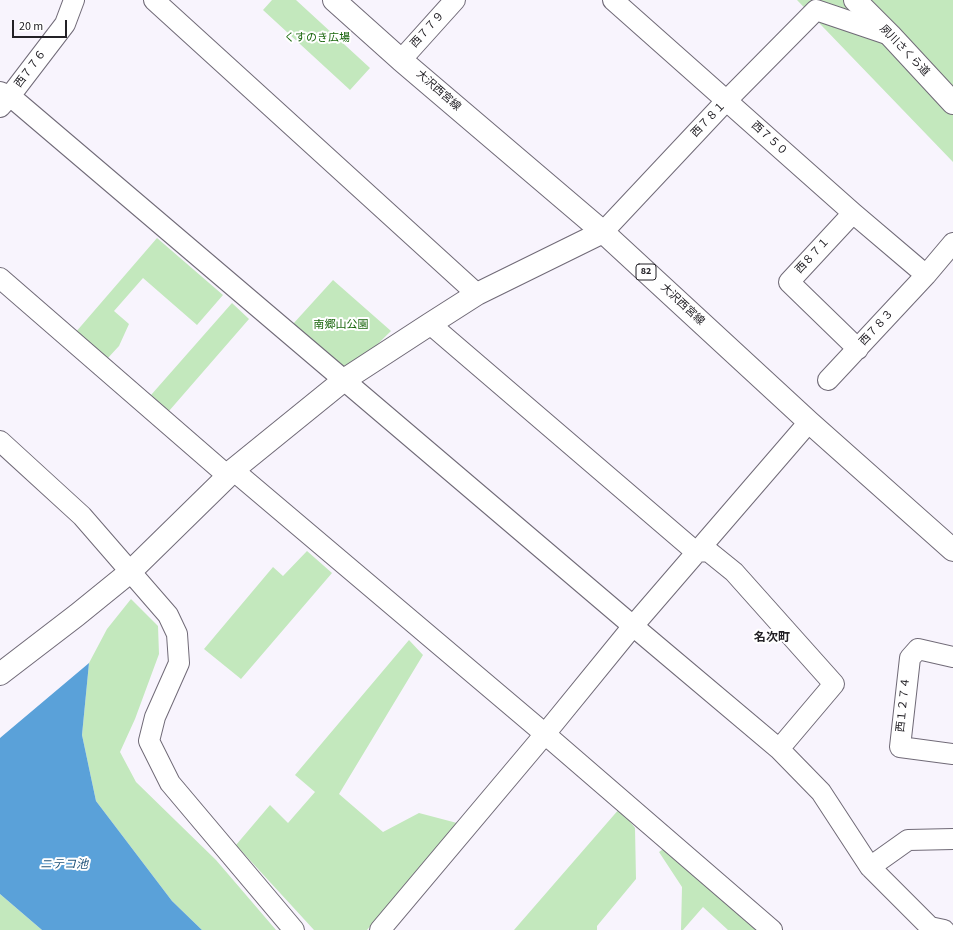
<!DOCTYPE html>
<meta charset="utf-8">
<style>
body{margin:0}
#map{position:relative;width:953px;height:930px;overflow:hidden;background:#f8f4fd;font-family:"Source Sans 3",sans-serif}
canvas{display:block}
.scale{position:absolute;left:12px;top:20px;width:55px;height:18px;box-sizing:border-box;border:2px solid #232126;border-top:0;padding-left:5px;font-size:12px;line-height:14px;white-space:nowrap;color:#232126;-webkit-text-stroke:3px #fff;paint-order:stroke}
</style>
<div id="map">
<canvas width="953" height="930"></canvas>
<div class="scale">20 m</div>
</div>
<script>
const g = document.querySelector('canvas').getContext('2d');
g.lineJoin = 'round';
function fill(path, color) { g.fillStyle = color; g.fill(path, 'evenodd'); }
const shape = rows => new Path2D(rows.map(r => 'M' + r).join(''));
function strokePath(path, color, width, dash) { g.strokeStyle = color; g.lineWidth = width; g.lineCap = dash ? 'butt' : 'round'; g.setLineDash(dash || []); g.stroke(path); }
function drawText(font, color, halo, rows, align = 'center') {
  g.font = font + ' "Source Sans 3","Noto Sans JP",sans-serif'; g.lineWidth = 4; g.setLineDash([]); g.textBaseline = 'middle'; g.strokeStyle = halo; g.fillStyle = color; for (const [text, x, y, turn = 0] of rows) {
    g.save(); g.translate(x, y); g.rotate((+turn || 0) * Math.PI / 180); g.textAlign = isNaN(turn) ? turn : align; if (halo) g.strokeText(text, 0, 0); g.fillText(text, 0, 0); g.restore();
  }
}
const green = shape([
 [272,0,296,0,370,68,350,90,263,10],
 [797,0,953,0,953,162],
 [157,238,223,295,197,325,143,278,114,311,129,324,119,346,107,359,75,333],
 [333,280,391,331,349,372,293,324],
 [232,303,249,319,169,411,151,395],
 [307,551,332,573,241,679,204,649,273,567,283,576],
 [131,599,158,626,159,654,135,719,120,752,136,782,216,860,276,930,202,930,172,901,96,801,82,735,89,663,107,629],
 [409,640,423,655,339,794,383,832,419,813,457,823,367,930,314,930,236,845,270,805,288,823,315,792,295,775],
 [620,808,635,828,636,879,597,926,597,930,514,930],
 [666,847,758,930,728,930,703,907,683,930,681,930,682,887,659,852],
 [0,894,42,930,0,930]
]);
const water = shape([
 [89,663,82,735,96,801,172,901,202,930,42,930,0,894,0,738]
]);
const street = shape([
 [154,0,477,294],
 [613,0,853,213,926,275],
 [816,10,890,35],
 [401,60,455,0],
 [0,92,10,96,633,626,779,749,821,792,870,867,930,927,944,930],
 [0,107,10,96,65,24,74,0],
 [853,213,789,282,858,349],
 [603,232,726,101,816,10],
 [0,278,228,476,233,470,545,734,772,930],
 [430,324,696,552,708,551,734,572,834,684,779,749],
 [828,380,926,275,953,243],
 [0,441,82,516,168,615,177,634,179,663,155,717,149,741,170,783,294,930],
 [953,657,918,649,910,658,900,747,953,754],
 [870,867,908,840,953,839],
 [380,930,545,734,633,626,809,422]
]);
const secondary = shape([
 [855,0,890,35,953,103],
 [233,470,344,380,430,324,477,294,603,232],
 [0,674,77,615,130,572,228,476]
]);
const primary = shape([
 [334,0,401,60,603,232,809,422,953,550]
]);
const shields = [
 [646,272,20]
];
const shieldNames = [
 ["82",646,272]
];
const streetNames = [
 ["西７７９",428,30,-48],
 ["夙川さくら道",904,51,46],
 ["西７７６",31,69,-53],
 ["大沢西宮線",438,91,41],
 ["西７８１",709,120,-46],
 ["西７５０",769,139,42],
 ["西８７１",813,256,-47],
 ["大沢西宮線",682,305,43],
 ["西７８３",877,328,-47],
 ["西１２７４",904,705,-84]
];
const parkNames = [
 ["くすのき広場",317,39],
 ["南郷山公園",341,326]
];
const neighbourhoodNames = [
 ["名次町",772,638]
];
const waterNames = [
 ["ニテコ池",64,865]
];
fill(green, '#c3e8bd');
fill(water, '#5aa1d9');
strokePath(street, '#706a77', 22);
strokePath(secondary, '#706a77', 24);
strokePath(primary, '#706a77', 24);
strokePath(street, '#fff', 20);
strokePath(secondary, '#fff', 22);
strokePath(primary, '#fff', 22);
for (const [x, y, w] of shields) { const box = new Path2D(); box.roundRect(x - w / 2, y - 8, w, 16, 3); g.fillStyle = '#fff'; g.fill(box); strokePath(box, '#232126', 1); }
drawText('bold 10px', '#232126', null, shieldNames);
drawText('11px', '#232126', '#fff', streetNames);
drawText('11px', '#18650b', '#fff', parkNames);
drawText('bold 12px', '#232126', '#fff', neighbourhoodNames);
drawText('italic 12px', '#1f537a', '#fff', waterNames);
</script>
